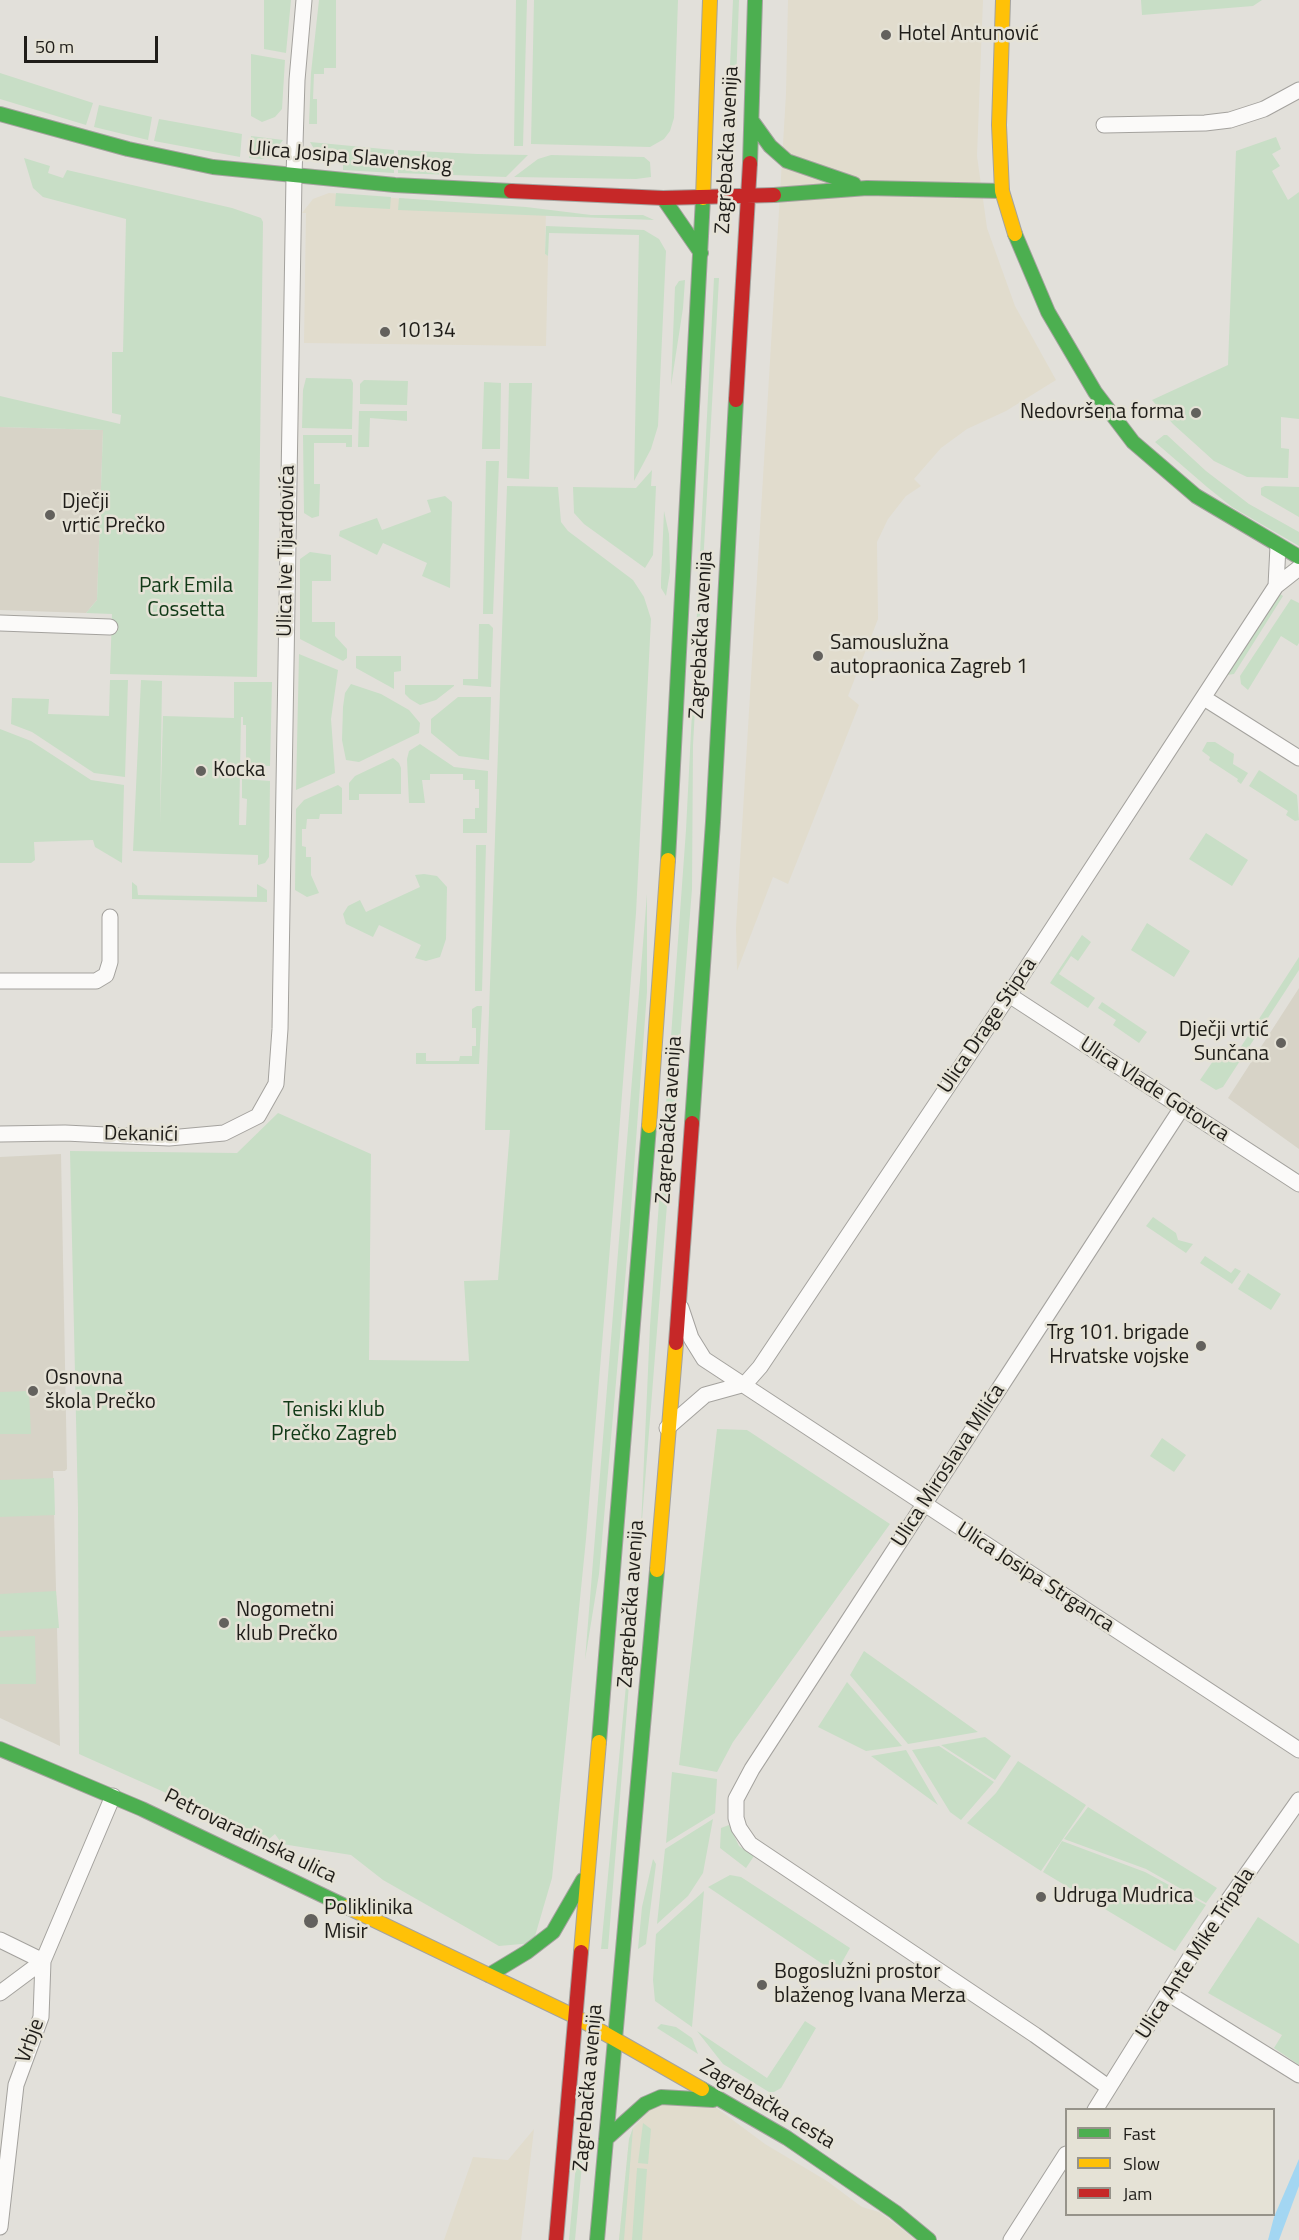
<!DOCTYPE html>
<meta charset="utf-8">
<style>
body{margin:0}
#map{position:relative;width:1299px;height:2240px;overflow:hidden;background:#e2e0da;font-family:"Titillium Web",sans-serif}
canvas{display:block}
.legend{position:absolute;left:1065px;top:2108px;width:210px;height:108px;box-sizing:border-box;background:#e5e2d6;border:2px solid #96938a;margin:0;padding:8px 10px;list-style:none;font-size:18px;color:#1f1d19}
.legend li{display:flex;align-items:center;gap:12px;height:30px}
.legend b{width:30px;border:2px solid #96938a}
.scale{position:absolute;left:24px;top:36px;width:134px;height:27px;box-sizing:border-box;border:3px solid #1f1d19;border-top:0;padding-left:8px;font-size:18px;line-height:21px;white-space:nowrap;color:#1f1d19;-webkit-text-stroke:4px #e5e2d6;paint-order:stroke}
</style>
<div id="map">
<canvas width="1299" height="2240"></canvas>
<ul class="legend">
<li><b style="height:8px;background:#4caf50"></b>Fast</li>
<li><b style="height:8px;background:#ffc107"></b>Slow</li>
<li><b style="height:8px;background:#c62828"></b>Jam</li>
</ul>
<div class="scale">50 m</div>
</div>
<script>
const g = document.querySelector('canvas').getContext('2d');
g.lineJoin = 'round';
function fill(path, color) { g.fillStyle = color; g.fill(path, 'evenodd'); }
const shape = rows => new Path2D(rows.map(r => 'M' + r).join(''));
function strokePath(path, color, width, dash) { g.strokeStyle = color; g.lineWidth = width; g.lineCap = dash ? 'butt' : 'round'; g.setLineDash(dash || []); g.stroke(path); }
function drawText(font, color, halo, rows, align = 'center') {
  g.font = font + ' "Titillium Web",sans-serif'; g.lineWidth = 5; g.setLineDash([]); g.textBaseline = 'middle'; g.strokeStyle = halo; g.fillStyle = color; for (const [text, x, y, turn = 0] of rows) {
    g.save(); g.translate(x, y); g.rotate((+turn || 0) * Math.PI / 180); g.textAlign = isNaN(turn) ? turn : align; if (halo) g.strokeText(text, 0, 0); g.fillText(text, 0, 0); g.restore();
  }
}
const commercial = shape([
 [788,0,983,0,977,156,987,228,1015,306,1056,380,1006,411,967,429,941,448,914,479,921,486,906,496,888,519,877,542,878,619,848,696,859,705,788,884,773,877,737,971,736,928,786,94],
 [329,193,546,210,545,254,548,256,546,346,304,343,306,213,302,213,313,199],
 [655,2104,714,2106,765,2144,827,2181,862,2207,879,2212,916,2240,619,2240,629,2139,633,2128],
 [534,2129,521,2240,444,2240,473,2157,508,2160]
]);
const built = shape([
 [0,427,103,430,97,600,86,613,0,610],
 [1299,988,1299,1149,1228,1098],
 [61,1154,67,1469,65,1471,53,1471,60,1746,0,1718,0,1157]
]);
const green = shape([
 [264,0,291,0,286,53,264,49],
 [319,0,336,0,336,68,324,68,324,74,314,74,313,99,317,99,317,124,309,124,311,73],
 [516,0,527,0,523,146,514,146],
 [534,0,678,0,674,118,670,131,664,139,650,147,531,144],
 [733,0,739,0,735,110,728,109],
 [1141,0,1262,0,1253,6,1142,15],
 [251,54,285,60,282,109,275,117,262,122,251,116],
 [0,73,93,103,86,125,0,99],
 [99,105,152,117,148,140,94,127],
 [159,119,242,134,240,157,154,141],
 [251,136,283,140,271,156,262,159,249,158],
 [1276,137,1281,149,1272,154,1280,166,1272,171,1288,200,1299,192,1299,419,1281,417,1281,448,1289,449,1288,478,1247,477,1214,461,1173,424,1152,400,1228,365,1236,151],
 [310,142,394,150,394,173,343,170,343,163,319,157],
 [398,150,477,154,528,155,506,177,398,173],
 [551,155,644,157,650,162,651,177,636,179,514,177,538,159],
 [24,158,50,166,48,173,63,178,67,170,232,208,261,218,263,222,257,677,110,674,112,614,86,613,97,600,103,430,0,427,0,396,120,424,121,415,112,413,112,352,123,352,126,219,43,197,33,188],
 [336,193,391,197,390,209,335,206],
 [399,198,526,207,591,215,643,215,654,220,398,210],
 [546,226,644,230,659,239,666,251,658,426,651,449,634,481,639,235,549,233,548,256,545,254],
 [714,278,719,278,693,745,692,889,608,1949,601,1949,641,1527,650,1326,686,830],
 [685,280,683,308,671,386,675,287,679,281],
 [306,378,351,379,353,383,352,429,302,428,303,390],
 [364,380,408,381,407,405,360,404,360,384],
 [484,382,501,383,500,449,482,449],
 [509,383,532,383,529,479,507,478],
 [359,411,407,411,407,421,370,418,369,447,358,447],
 [303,435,352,435,352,447,346,447,346,443,314,443,314,484,320,484,319,516,312,518,304,513],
 [1164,435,1167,435,1206,471,1249,504,1299,532,1299,546,1232,507,1207,487,1155,442],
 [486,461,499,461,493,614,483,614],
 [652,470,651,486,656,486,653,555,645,568,584,524,574,513,573,487,636,488],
 [507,486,558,487,561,522,568,531,633,580,644,597,651,619,636,913,614,1198,586,1539,552,1878,533,1943,499,1946,383,1880,351,1855,282,1844,275,1834,269,1839,79,1754,78,1508,70,1151,237,1153,278,1113,371,1154,369,1360,469,1361,464,1281,498,1280,510,1130,485,1130],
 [1265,486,1299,487,1299,517,1261,495,1261,488],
 [445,496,452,502,450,588,422,576,427,563,383,543,377,555,339,536,340,531,377,518,382,530,431,512,427,500],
 [664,511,669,534,670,572,666,596,661,588,661,580],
 [310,552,331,555,331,581,312,581,312,622,335,622,335,636,347,649,347,658,343,661,300,639,300,559],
 [1280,594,1283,596,1234,674,1227,675],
 [1291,599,1299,603,1299,643,1297,646,1281,636,1248,690,1241,684,1240,676],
 [479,624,489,624,493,628,491,687,463,685,463,679,478,679],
 [299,654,338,670,331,719,335,773,296,790],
 [356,656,401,656,401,671,394,672,394,689,356,668],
 [110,680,128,680,125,777,94,773,32,732,11,724,12,698,49,699,48,714,109,716],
 [141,680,162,681,160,824,163,716,234,718,234,682,272,682,270,766,246,765,246,725,243,725,243,717,241,717,239,825,246,825,247,799,242,798,242,779,270,781,269,857,265,863,258,865,258,855,133,851],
 [351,684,381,694,409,710,420,723,419,733,359,762,346,760,342,740,343,707,345,693],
 [405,685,454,685,454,686,436,700,420,705,410,699,405,694],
 [458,697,491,697,489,760,459,756,431,733,431,719],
 [0,729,31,741,91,780,124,785,122,863,95,847,93,840,34,842,35,860,31,863,0,863],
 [1207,742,1215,742,1234,754,1233,764,1248,773,1241,784,1237,781,1238,779,1209,760,1210,757,1202,751],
 [420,744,454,767,488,771,487,833,463,833,463,819,475,819,475,808,479,808,479,789,475,789,475,780,463,780,463,774,430,774,430,780,422,780,425,803,409,803,407,759,409,751],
 [393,758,399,763,401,768,401,794,359,794,359,800,349,800,349,783,355,776],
 [1259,770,1297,795,1299,820,1295,821,1286,815,1288,811,1249,786],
 [338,785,342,788,342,814,320,814,319,819,307,819,306,829,302,829,302,846,306,847,306,857,311,857,311,875,319,893,307,897,295,890,296,809,304,800],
 [1206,833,1248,860,1232,886,1189,859],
 [476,845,486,845,482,991,475,991],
 [424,874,437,876,447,887,446,939,440,957,426,961,415,958,421,945,379,925,373,937,346,924,343,914,348,906,360,900,366,912,420,887,415,875],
 [132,882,137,886,138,895,257,897,257,884,267,890,267,902,132,899],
 [647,894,647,992,629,1235,599,1574,585,1660],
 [1147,923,1190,951,1174,977,1131,950],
 [1082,935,1091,942,1078,961,1071,956,1059,974,1095,998,1088,1008,1050,983],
 [1299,957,1299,970,1223,1087,1216,1090,1200,1080,1222,1048,1235,1056],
 [1102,1002,1147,1032,1139,1043,1113,1025,1116,1020,1098,1008],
 [477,1006,482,1006,479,1064,416,1064,416,1053,426,1053,426,1061,459,1061,460,1056,472,1056,472,1046,476,1046,476,1028,472,1028,472,1009],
 [1153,1217,1176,1233,1178,1240,1193,1244,1186,1253,1146,1226],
 [1205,1256,1231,1273,1235,1268,1241,1271,1232,1284,1200,1263],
 [1248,1273,1281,1294,1271,1310,1238,1289],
 [29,1391,31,1434,0,1434,0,1392],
 [717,1429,747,1430,890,1524,733,1742,717,1772,679,1765],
 [1162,1438,1186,1455,1174,1472,1150,1456],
 [54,1478,55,1515,0,1517,0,1480],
 [56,1591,59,1628,0,1631,0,1594],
 [35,1636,36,1684,0,1684,0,1637],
 [864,1651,978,1732,908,1744,850,1675],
 [847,1682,902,1746,866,1751,818,1727],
 [985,1737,1011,1756,995,1780,941,1745],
 [939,1746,994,1782,961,1820,950,1812,912,1750],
 [906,1750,938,1805,871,1756],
 [1018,1761,1086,1805,1041,1871,967,1823,996,1793],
 [672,1772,717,1779,715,1813,666,1843],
 [1088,1807,1217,1888,1206,1903,1146,1869,1064,1839],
 [713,1819,703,1873,688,1896,657,1924,665,1849],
 [729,1825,739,1846,754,1856,746,1868,720,1848,721,1828],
 [1062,1841,1145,1872,1206,1905,1175,1951,1043,1872],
 [653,1859,656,1864,646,1944,638,1949,642,1907],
 [730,1875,741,1877,850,1948,836,1973,708,1887],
 [704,1891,692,2027,655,2001,653,1980,656,1934],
 [1258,1917,1299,1944,1299,2065,1274,2048,1282,2035,1208,1993],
 [805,2021,816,2028,781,2088,774,2092,769,2092,723,2064,697,2031,767,2078],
 [661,2024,676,2027,692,2038,698,2054,657,2028],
 [583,2088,589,2089,575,2240,569,2240],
 [643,2123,651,2129,648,2164,638,2163],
 [633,2128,624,2240,619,2240,629,2139],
 [637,2168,647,2169,642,2240,632,2240]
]);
const water = shape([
 [1299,2159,1299,2186,1279,2240,1268,2240,1274,2217]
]);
const street = shape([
 [1104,125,1205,123,1230,120,1264,109,1299,90],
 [1276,586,1278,546],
 [0,623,110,627],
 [1204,698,1299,758],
 [0,981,96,981,106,975,110,962,110,917],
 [1009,995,1299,1184],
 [0,1134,65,1133,169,1138,224,1133,258,1116,276,1084,280,1029,294,176,297,80,304,0],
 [681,1308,691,1338,704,1359,1299,1750],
 [667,1428,705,1395,745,1384,760,1367,1009,995,1276,586,1299,568],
 [0,1940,43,1961],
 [0,1993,43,1961],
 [1169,1994,1299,2075],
 [1108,2087,1035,2035,750,1844,739,1828,736,1818,736,1799,752,1769,1181,1109],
 [1095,2110,1208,1929,1299,1800],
 [0,2227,16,2085,41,2017,43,1961,113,1796],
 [1011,2240,1066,2154]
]);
const fast = shape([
 [0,114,128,149,213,167,395,185,511,191],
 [752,121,770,146,787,161,854,184],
 [750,163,755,0],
 [774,195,867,188,1002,191],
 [663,198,701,253],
 [1015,234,1048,312,1095,392,1133,442,1196,496,1299,557],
 [668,860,703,198],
 [692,1123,713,822,736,400],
 [599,1742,649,1126],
 [0,1749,142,1809,347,1907],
 [489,1975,527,1952,553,1932,583,1880],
 [702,2089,787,2138,895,2212,929,2240],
 [606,2139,645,2104,661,2097,713,2100],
 [597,2240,657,1570]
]);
const slow = shape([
 [1003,0,999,125,1002,191,1015,234],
 [703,198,710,0],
 [649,1126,668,860],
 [657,1570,676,1343],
 [347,1907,576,2017,702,2089],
 [581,1952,599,1742]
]);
const jam = shape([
 [511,191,663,198,774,195],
 [736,400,750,163],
 [676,1343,692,1123],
 [556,2240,581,1952]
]);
const markers = [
 [886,35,6,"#63615d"],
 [385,332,6,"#63615d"],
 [1196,413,6,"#63615d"],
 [50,515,6,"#63615d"],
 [818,656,6,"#63615d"],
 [201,771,6,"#63615d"],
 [1281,1043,6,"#63615d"],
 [1201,1346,6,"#63615d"],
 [33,1391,6,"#63615d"],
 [224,1623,6,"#63615d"],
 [1041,1897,6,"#63615d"],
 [311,1921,8,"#63615d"],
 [762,1985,6,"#63615d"]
];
const poiNames = [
 ["Hotel Antunović",898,35],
 ["10134",397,332],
 ["Nedovršena forma",1184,413,"right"],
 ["Dječji",62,503],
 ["vrtić Prečko",62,527],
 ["Samouslužna",830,644],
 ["autopraonica Zagreb 1",830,668],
 ["Kocka",213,771],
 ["Dječji vrtić",1269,1031,"right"],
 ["Sunčana",1269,1055,"right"],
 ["Trg 101. brigade",1189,1334,"right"],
 ["Hrvatske vojske",1189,1358,"right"],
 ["Osnovna",45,1379],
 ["škola Prečko",45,1403],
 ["Nogometni",236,1611],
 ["klub Prečko",236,1635],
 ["Udruga Mudrica",1053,1897],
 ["Poliklinika",324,1909],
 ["Misir",324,1933],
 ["Bogoslužni prostor",774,1973],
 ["blaženog Ivana Merza",774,1997]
];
const streetNames = [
 ["Zagrebačka avenija",728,150,-87],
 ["Ulica Josipa Slavenskog",350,158,5],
 ["Ulica Ive Tijardovića",287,551,-89],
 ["Zagrebačka avenija",702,635,-87],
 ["Ulica Drage Stipca",988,1026,-56],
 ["Ulica Vlade Gotovca",1154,1090,33],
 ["Zagrebačka avenija",670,1120,-86],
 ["Dekanići",141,1135,1],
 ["Ulica Miroslava Milića",949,1466,-57],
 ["Ulica Josipa Strganca",1035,1578,33],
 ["Zagrebačka avenija",632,1604,-86],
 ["Petrovaradinska ulica",250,1837,26],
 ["Ulica Ante Mike Tripala",1196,1954,-57],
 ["Vrbje",31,2041,-70],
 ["Zagrebačka avenija",589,2088,-85],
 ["Zagrebačka cesta",767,2105,31]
];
const parkNames = [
 ["Park Emila",186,587],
 ["Cossetta",186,611],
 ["Teniski klub",334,1411],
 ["Prečko Zagreb",334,1435]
];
fill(commercial, '#e1dccd');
fill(built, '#d7d3c7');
fill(green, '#c8dec6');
fill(water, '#a3d6f2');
strokePath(street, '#a4a29e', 17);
strokePath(fast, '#a4a29e', 16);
strokePath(slow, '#a4a29e', 16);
strokePath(jam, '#a4a29e', 16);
strokePath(street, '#fbfaf9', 15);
strokePath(fast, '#4caf50', 14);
strokePath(slow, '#ffc107', 14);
strokePath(jam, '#c62828', 14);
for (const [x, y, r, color] of markers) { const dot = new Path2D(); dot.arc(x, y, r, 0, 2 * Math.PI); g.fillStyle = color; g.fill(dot); strokePath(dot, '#e5e2d6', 2); }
drawText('21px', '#1f1d19', '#e5e2d6', poiNames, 'left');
drawText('21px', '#1f1d19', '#e5e2d6', streetNames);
drawText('21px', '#103916', '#e5e2d6', parkNames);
</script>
